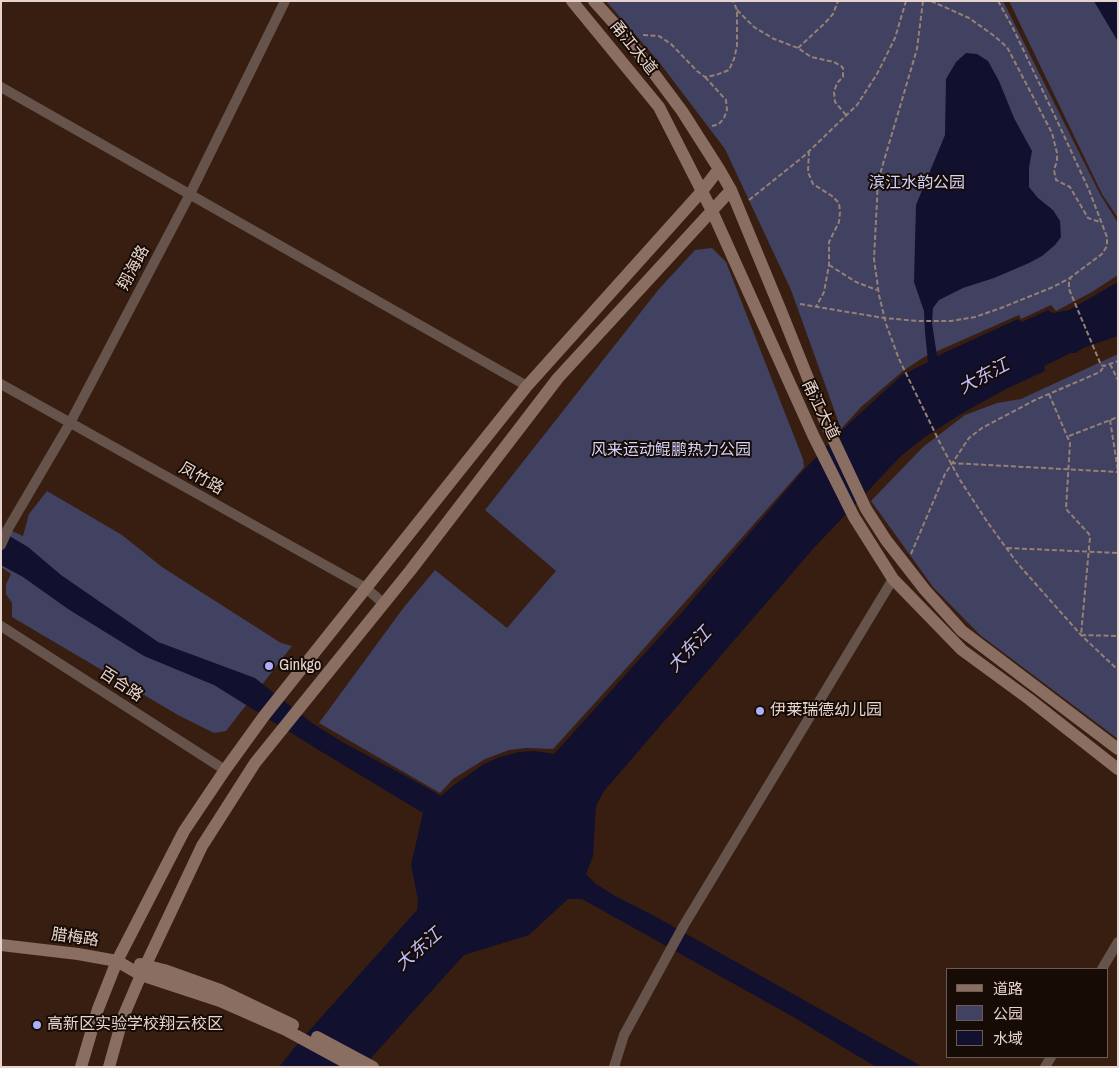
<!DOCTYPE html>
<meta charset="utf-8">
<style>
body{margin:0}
#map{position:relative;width:1119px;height:1068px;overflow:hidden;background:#381e10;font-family:"Archivo Narrow","Noto Sans SC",sans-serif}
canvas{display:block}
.frame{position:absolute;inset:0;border:2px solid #e7d4cc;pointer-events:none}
.legend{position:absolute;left:946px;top:968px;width:162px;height:90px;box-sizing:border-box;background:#170b06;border:1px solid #6a5b55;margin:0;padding:6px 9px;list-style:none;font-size:15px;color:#e7d4cc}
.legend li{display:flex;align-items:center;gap:10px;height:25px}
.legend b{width:25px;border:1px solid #6a5b55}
</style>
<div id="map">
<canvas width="1119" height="1068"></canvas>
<div class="frame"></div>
<ul class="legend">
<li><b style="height:6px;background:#8a6e61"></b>道路</li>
<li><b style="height:14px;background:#414162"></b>公园</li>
<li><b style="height:14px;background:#12102f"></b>水域</li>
</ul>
</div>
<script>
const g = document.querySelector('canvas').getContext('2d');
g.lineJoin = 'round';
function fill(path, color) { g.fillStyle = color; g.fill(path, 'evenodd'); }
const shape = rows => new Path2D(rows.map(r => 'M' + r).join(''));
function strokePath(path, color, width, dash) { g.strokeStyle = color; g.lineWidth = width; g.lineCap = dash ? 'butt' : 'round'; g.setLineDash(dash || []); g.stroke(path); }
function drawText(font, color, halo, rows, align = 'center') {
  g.font = font + ' "Archivo Narrow","Noto Sans SC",sans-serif'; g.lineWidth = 4; g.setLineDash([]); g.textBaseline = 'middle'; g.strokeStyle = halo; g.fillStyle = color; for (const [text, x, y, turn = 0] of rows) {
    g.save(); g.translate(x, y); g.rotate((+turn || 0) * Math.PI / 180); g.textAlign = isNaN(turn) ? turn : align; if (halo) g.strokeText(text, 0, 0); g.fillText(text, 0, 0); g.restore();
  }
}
const green = shape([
 [606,1,1003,1,1100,194,1118,223,1118,275,1092,292,1056,311,1051,305,1021,319,1019,315,924,357,903,371,861,407,841,429,791,290,725,149,659,62],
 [1009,1,1094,1,1118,42,1118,218,1102,194],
 [712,248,726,262,803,459,804,467,800,472,631,663,553,749,526,748,509,750,485,759,453,779,440,793,319,723,404,607,435,570,507,628,556,571,485,510,659,289,695,250],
 [1118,354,1118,739,980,635,933,587,871,501,923,447,965,415,997,403,1021,399],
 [47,491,122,535,162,567,281,643,292,646,226,731,214,733,178,715,12,617,12,603,6,594,6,584,11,574,1,567,1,526,23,536,29,514]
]);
const water = shape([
 [1094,1,1118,1,1118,41],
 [966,53,977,54,988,61,999,81,1014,118,1032,151,1029,168,1029,187,1038,198,1053,210,1060,221,1061,237,1055,245,1042,256,1029,263,994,278,963,288,939,300,933,308,932,323,937,356,1018,319,1022,322,1048,310,1053,313,1069,310,1118,282,1118,336,1083,348,1076,353,1071,353,1044,366,1045,371,1008,388,961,414,925,437,901,456,813,549,604,791,596,806,593,856,586,874,596,884,615,896,649,913,923,1067,876,1067,795,1018,582,899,568,899,529,935,464,955,363,1067,279,1067,300,1041,417,910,418,900,411,865,423,813,317,749,214,685,144,656,68,609,23,577,1,565,1,531,28,547,61,575,158,642,255,678,312,723,344,743,413,780,441,796,454,785,484,764,500,757,519,752,534,751,554,754,683,611,802,472,842,430,902,375,928,362,925,332,924,311,914,282,916,205,945,135,946,79,956,62]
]);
const path = shape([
 [923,1,917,49,878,181,874,259,879,295,886,324,899,359,940,443,960,480,988,523,1018,564,1081,635,1118,670],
 [931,1,969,18,993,35,1007,47,1052,133,1057,153,1057,161,1054,170,1056,180,1070,187,1088,218,1100,222],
 [998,1,1012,26,1060,127,1089,190,1107,237,1107,246,1102,254,1071,277,1069,282,1069,289,1101,365,1104,366,1118,361],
 [737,10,754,27,774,39,798,48,811,57,834,62,841,66,843,68,843,77,837,83,834,92,835,102,846,115],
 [643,35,659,36,671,44,697,71,705,77,716,75,729,70,734,59,737,46,737,10,733,1],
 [798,48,825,23,833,14,838,1],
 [705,77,726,100,727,110,724,118,719,124,712,126],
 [809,151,808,172,813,184,832,196,839,203,840,212,839,222,829,242,829,265,824,292,816,307],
 [749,200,804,156,857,105,877,74,895,38,906,1],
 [829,265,856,282,877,290],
 [800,304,884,318,918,321,951,321,975,317,1001,308,1053,287,1070,278],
 [1110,364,1118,380],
 [1049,394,1070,443,1066,509,1089,534,1090,537,1081,635,1118,636],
 [1110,420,1118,471],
 [1069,436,1118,417],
 [951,463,1118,472],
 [1007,548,1118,553],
 [911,554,945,474,969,438,982,428,1035,400,1100,372,1104,366]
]);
const street = shape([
 [1,87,527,386],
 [1,384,366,588,384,604],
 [1,545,9,527,70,423,190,194,285,1],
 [1,626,225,770],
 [1102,969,1118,942],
 [614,1067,624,1035,684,925,893,579],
 [1045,1067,1051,1057]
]);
const secondary = shape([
 [572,1,659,107,712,211,813,435,854,517,893,579,962,650,1029,699,1118,769],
 [594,1,629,40,682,111,719,169,731,190,781,311,827,426,866,509,886,540,925,590,962,631,1118,749],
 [1,945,78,954,117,961,141,975,220,1001,286,1030,354,1067],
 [140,964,164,970,220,990,293,1025],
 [317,1037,373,1067],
 [81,1067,98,1009,117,961,184,831,225,770,264,716,527,386,702,191,719,169],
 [109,1067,123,1017,141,975,202,846,255,763,410,571,558,378,731,190]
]);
const markers = [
 [269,666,5,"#adaffb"],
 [760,711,5,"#adaffb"],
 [37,1025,5,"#adaffb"]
];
const streetNames = [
 ["甬江大道",633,48,51],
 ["翔海路",134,268,-62],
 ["甬江大道",820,410,64],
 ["凤竹路",201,479,29],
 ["百合路",121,685,33],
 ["腊梅路",75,938,8]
];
const parkNames = [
 ["滨江水韵公园",917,184],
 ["风来运动鲲鹏热力公园",671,451]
];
const poiNames = [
 ["Ginkgo",279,666],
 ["伊莱瑞德幼儿园",770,711],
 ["高新区实验学校翔云校区",47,1025]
];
const waterNames = [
 ["大东江",984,377,-28],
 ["大东江",690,650,-47],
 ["大东江",419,950,-41]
];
fill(green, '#414162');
fill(water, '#12102f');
strokePath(path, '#968075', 2, [5, 2.5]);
strokePath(street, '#66544c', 10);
strokePath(secondary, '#8a6e61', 12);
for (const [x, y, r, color] of markers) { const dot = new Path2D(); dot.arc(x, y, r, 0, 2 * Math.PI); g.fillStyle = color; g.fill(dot); strokePath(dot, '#170b06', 2); }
drawText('16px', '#e7d4cc', '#170b06', streetNames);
drawText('16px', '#d2d4fc', '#170b06', parkNames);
drawText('16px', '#e7d4cc', '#170b06', poiNames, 'left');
drawText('italic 18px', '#bdbfff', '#170b06', waterNames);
</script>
